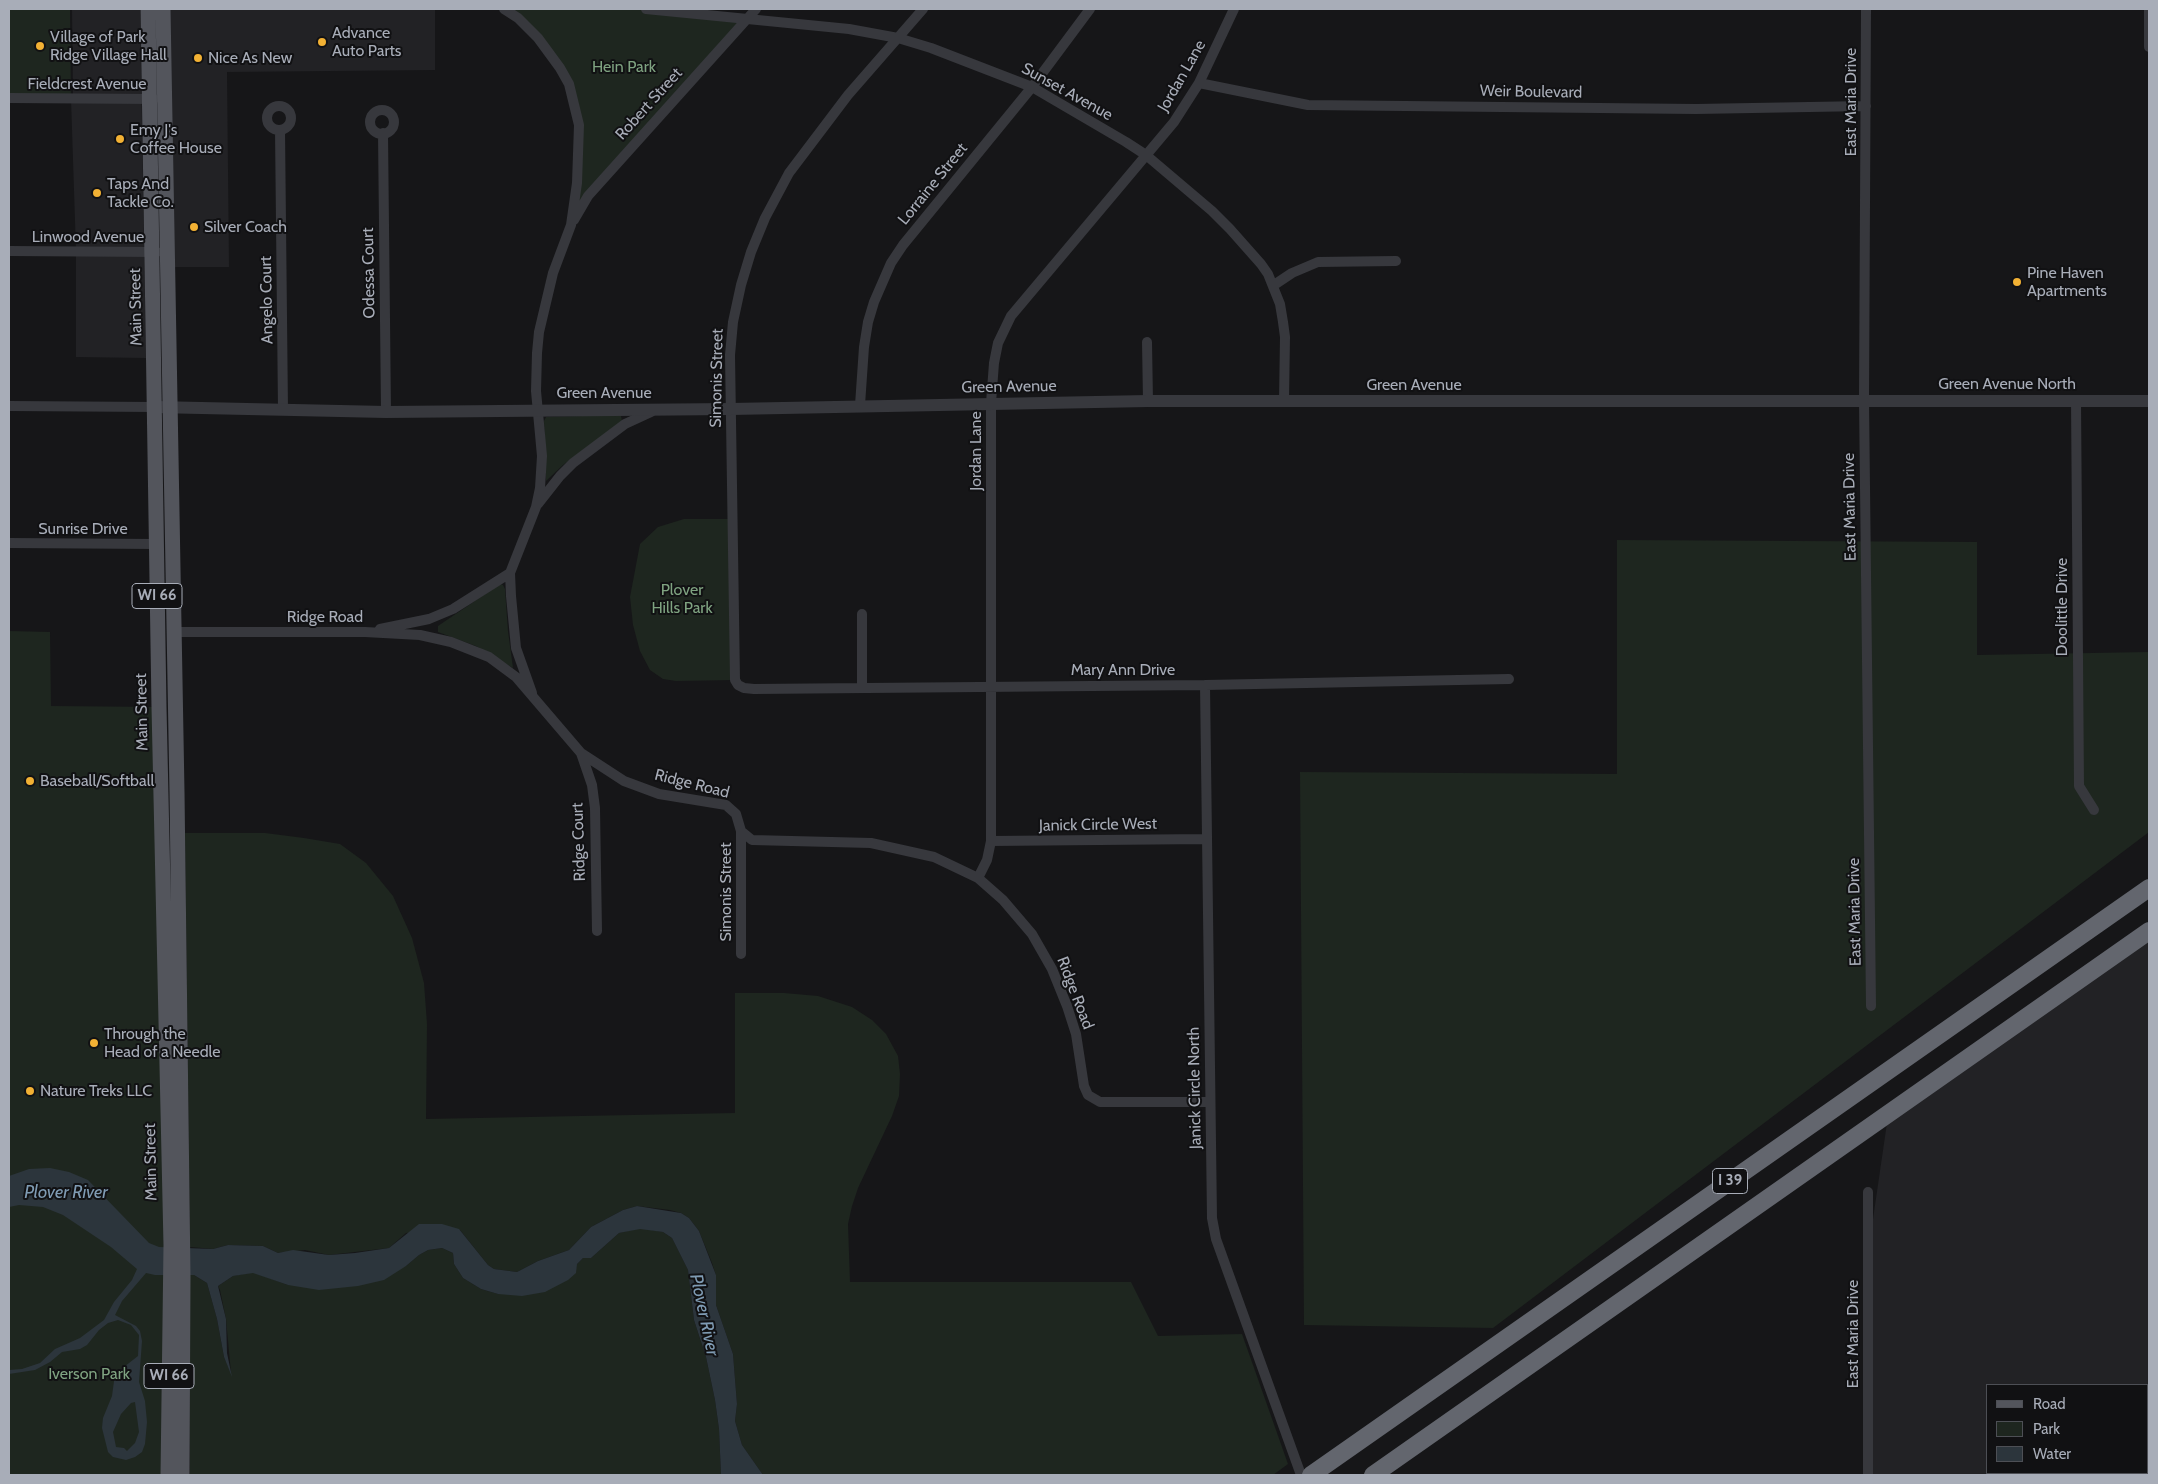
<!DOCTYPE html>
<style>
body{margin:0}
#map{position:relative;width:2158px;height:1484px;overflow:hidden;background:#161618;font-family:Cabin,sans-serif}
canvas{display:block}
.frame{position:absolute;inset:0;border:10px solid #a8adb8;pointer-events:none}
.legend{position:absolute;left:1986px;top:1384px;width:162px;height:90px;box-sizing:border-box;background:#111113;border:1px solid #4d4f55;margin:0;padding:6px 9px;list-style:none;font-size:15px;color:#a8adb8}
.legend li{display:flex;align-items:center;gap:10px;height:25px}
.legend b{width:25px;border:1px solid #4d4f55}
</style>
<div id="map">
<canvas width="2158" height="1484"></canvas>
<div class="frame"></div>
<ul class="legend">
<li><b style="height:6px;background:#53555c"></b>Road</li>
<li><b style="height:14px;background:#1e261f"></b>Park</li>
<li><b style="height:14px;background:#2c353c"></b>Water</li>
</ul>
</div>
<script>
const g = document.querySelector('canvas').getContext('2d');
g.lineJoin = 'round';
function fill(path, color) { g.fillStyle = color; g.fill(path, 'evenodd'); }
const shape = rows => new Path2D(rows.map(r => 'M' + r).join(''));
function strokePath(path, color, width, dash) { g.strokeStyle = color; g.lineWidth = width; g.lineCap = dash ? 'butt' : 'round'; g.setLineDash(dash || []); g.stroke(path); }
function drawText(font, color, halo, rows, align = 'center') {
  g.font = font + ' Cabin,sans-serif'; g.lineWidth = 4; g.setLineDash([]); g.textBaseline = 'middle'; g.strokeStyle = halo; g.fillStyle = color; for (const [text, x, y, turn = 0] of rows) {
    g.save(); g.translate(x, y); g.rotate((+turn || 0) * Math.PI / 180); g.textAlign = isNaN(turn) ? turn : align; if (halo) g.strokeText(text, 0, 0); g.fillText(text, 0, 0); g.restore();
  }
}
const built = shape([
 [72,9,140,9,146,358,76,357,76,251,71,99,73,95],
 [168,9,435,9,435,70,227,72,229,267,173,267],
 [2149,931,2149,1475,1873,1475,1873,1219,1888,1116],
 [1987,1385,2147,1385,2147,1473,1987,1473]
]);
const green = shape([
 [9,9,70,9,71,99,9,98],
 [504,9,646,9,748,17,628,150,571,225,579,125,560,68],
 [618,415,621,416,622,421,563,465,546,481,544,421,546,417],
 [684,519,732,519,735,680,676,681,663,679,650,670,640,651,633,625,630,597,640,544,658,527],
 [1617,540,1977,542,1977,655,2149,652,2149,832,1493,1328,1304,1325,1300,772,1617,774],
 [500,584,503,585,505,589,508,631,513,668,476,646,438,632,438,626],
 [9,631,50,632,51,706,159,707,168,1475,9,1475],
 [185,833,265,833,304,838,340,844,366,863,393,896,412,938,424,983,427,1024,426,1119,735,1113,735,993,784,993,818,996,852,1007,872,1020,886,1034,898,1056,900,1074,899,1096,892,1116,858,1188,852,1206,848,1224,850,1282,1131,1282,1158,1336,1242,1334,1288,1464,1273,1475,763,1475,742,1445,735,1421,737,1404,733,1354,716,1305,716,1275,712,1263,699,1231,689,1218,681,1213,670,1210,637,1206,623,1210,591,1227,569,1250,538,1261,517,1272,494,1269,488,1265,460,1230,406,1233,389,1248,329,1255,305,1250,278,1253,263,1246,228,1245,213,1249,190,1247],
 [640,1228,663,1232,672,1238,688,1270,694,1320,706,1357,715,1400,719,1429,721,1475,190,1475,189,1275,194,1275,207,1283,217,1319,224,1357,231,1373,226,1319,220,1290,218,1286,233,1276,253,1272,288,1285,406,1266,419,1255,428,1250,442,1248,453,1253,454,1264,463,1278,481,1289,498,1294,577,1264,583,1258,591,1258,619,1233]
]);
const water = shape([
 [50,1168,69,1172,88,1180,149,1243,159,1247,213,1249,228,1245,263,1246,278,1253,293,1250,329,1255,355,1253,389,1248,419,1224,442,1224,459,1229,488,1265,494,1269,517,1272,538,1261,569,1250,591,1227,623,1210,637,1206,681,1213,689,1218,699,1231,716,1275,716,1305,733,1354,737,1404,735,1421,742,1445,763,1475,721,1475,719,1429,715,1400,706,1357,694,1320,688,1270,672,1238,663,1232,640,1229,619,1233,591,1258,583,1258,577,1264,576,1273,568,1280,545,1292,522,1296,498,1294,481,1289,463,1278,454,1264,453,1253,442,1248,428,1250,419,1255,406,1266,384,1280,358,1286,319,1290,288,1285,253,1273,233,1276,218,1286,226,1319,227,1353,232,1377,224,1357,217,1319,207,1283,194,1275,155,1275,146,1273,122,1301,115,1315,136,1326,140,1331,142,1341,139,1382,145,1401,147,1422,145,1444,142,1452,135,1457,126,1460,113,1457,108,1452,102,1428,103,1418,112,1396,115,1374,138,1356,139,1335,131,1325,118,1320,108,1323,99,1330,87,1345,80,1349,62,1352,50,1362,35,1370,9,1374,9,1370,22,1369,40,1363,55,1349,80,1338,104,1320,114,1302,132,1280,137,1269,111,1247,63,1215,43,1207,19,1205,9,1207,9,1176,29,1169],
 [135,1402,139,1432,135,1443,127,1451,124,1448,116,1447,113,1432,121,1414,131,1403]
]);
const minor = shape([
 [504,9,518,18,538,38,560,68,569,84,579,125,577,183,571,225,553,273,539,332,537,353,536,391,542,456,540,488,536,507,510,573,511,596,516,648,532,693],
 [646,9,849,29,898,38,931,48,1032,87,1126,142,1146,155,1212,211,1230,229,1261,264,1268,274,1280,304,1283,322,1285,337,1284,401],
 [923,9,848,95,789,173,765,218,751,252,741,285,733,322,730,355,735,680,738,685,744,688,754,689,1205,685,1509,679],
 [1866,9,1864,400,1871,1006],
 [2149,9,2149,47],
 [1199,83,1308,105,1696,109,1866,106],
 [9,98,154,99],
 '267 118a12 12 0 1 1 24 0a12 12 0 1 1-24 0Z',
 '370 122a12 12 0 1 1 24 0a12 12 0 1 1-24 0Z',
 [280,130,283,410],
 [383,133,386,412],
 [574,220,588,196,756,9],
 [9,251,157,252],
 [1274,285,1292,273,1318,262,1396,261],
 [1147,342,1148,401],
 [2076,400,2079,786,2094,810],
 [860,405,864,347,868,322,874,302,891,263,903,245,1032,87,1090,9],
 [9,406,155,407],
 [538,504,560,476,573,463,625,424,651,412],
 [9,543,156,544],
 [862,614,862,687],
 [380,629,429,619,453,609,510,573],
 [174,632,365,632,420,635,451,642,489,657,516,677,581,753,624,781,659,794,726,805,736,814,741,831,752,840,871,843,934,857,978,878,1003,900,1032,934,1052,969,1067,1006,1076,1034,1084,1086,1088,1095,1100,1102,1210,1102],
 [1205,685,1212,1218,1216,1239,1301,1475],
 [581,753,592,785,595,808,597,931],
 [991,841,1207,839],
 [978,878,987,860,991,841,991,403,994,363,998,343,1011,316,1174,122,1199,83,1234,9],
 [741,954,741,831],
 [1868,1192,1868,1475]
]);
const tertiary = shape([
 [155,407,386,412,731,409,1148,401,2149,401]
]);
const primary = shape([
 [148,9,159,707,171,1245,168,1475],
 [163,9,177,792,183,1277,182,1475]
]);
const motorway = shape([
 [1311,1475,2149,888],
 [1373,1475,2149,931]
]);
const markers = [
 [322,42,5,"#f2b134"],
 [40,46,5,"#f2b134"],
 [198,58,5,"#f2b134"],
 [120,139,5,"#f2b134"],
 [97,193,5,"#f2b134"],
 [194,227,5,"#f2b134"],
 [2017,282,5,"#f2b134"],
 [30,781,5,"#f2b134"],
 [94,1043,5,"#f2b134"],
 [30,1091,5,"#f2b134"]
];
const shields = [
 [157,596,50],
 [1730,1181,35],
 [169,1376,50]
];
const shieldNames = [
 ["WI 66",157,596],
 ["I 39",1730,1181],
 ["WI 66",169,1376]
];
const poiNames = [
 ["Advance",332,33],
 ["Auto Parts",332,51],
 ["Village of Park",50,37],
 ["Ridge Village Hall",50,55],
 ["Nice As New",208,58],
 ["Emy J's",130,130],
 ["Coffee House",130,148],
 ["Taps And",107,184],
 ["Tackle Co.",107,202],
 ["Silver Coach",204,227],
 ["Pine Haven",2027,273],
 ["Apartments",2027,291],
 ["Baseball/Softball",40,781],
 ["Through the",104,1034],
 ["Head of a Needle",104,1052],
 ["Nature Treks LLC",40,1091]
];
const parkNames = [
 ["Hein Park",624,67],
 ["Plover",682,590],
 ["Hills Park",682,608],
 ["Iverson Park",89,1374]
];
const streetNames = [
 ["Jordan Lane",1182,76,-60],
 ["Fieldcrest Avenue",87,84],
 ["Sunset Avenue",1067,92,29],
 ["Weir Boulevard",1531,92,1],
 ["East Maria Drive",1851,102,-90],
 ["Robert Street",649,104,-48],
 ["Lorraine Street",933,184,-51],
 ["Linwood Avenue",88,237],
 ["Odessa Court",369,273,-91],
 ["Angelo Court",267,300,-91],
 ["Main Street",136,307,-91],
 ["Simonis Street",717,378,-89],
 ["Green Avenue North",2007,384],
 ["Green Avenue",1414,385],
 ["Green Avenue",1009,387,-1],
 ["Green Avenue",604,393],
 ["Jordan Lane",976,451,-90],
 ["East Maria Drive",1850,507,-91],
 ["Sunrise Drive",83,529],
 ["Doolittle Drive",2062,607,-90],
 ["Ridge Road",325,617],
 ["Mary Ann Drive",1123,670],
 ["Main Street",142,712,-91],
 ["Ridge Road",692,784,14],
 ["Janick Circle West",1098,825,-1],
 ["Ridge Court",579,842,-92],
 ["Simonis Street",726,892,-90],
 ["East Maria Drive",1855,912,-91],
 ["Ridge Road",1075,993,69],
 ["Janick Circle North",1195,1088,-91],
 ["Main Street",151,1162,-91],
 ["East Maria Drive",1853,1334,-90]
];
const waterNames = [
 ["Plover River",66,1193],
 ["Plover River",704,1315,78]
];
fill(built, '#222225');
fill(green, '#1e261f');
fill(water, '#2c353c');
strokePath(minor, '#37383d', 10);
strokePath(tertiary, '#37383d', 12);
strokePath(primary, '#53555c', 15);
strokePath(motorway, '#63666e', 18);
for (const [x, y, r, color] of markers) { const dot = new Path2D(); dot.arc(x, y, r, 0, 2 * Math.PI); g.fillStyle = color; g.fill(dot); strokePath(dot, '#111113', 2); }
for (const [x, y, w] of shields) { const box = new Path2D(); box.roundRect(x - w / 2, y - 12.5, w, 25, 4); g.fillStyle = '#111113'; g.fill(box); strokePath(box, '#a8adb8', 1); }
drawText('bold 15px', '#a8adb8', null, shieldNames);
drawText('16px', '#a8adb8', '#111113', poiNames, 'left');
drawText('16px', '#7fa381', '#111113', parkNames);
drawText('16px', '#a8adb8', '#111113', streetNames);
drawText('italic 18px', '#7f9bb3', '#111113', waterNames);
</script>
